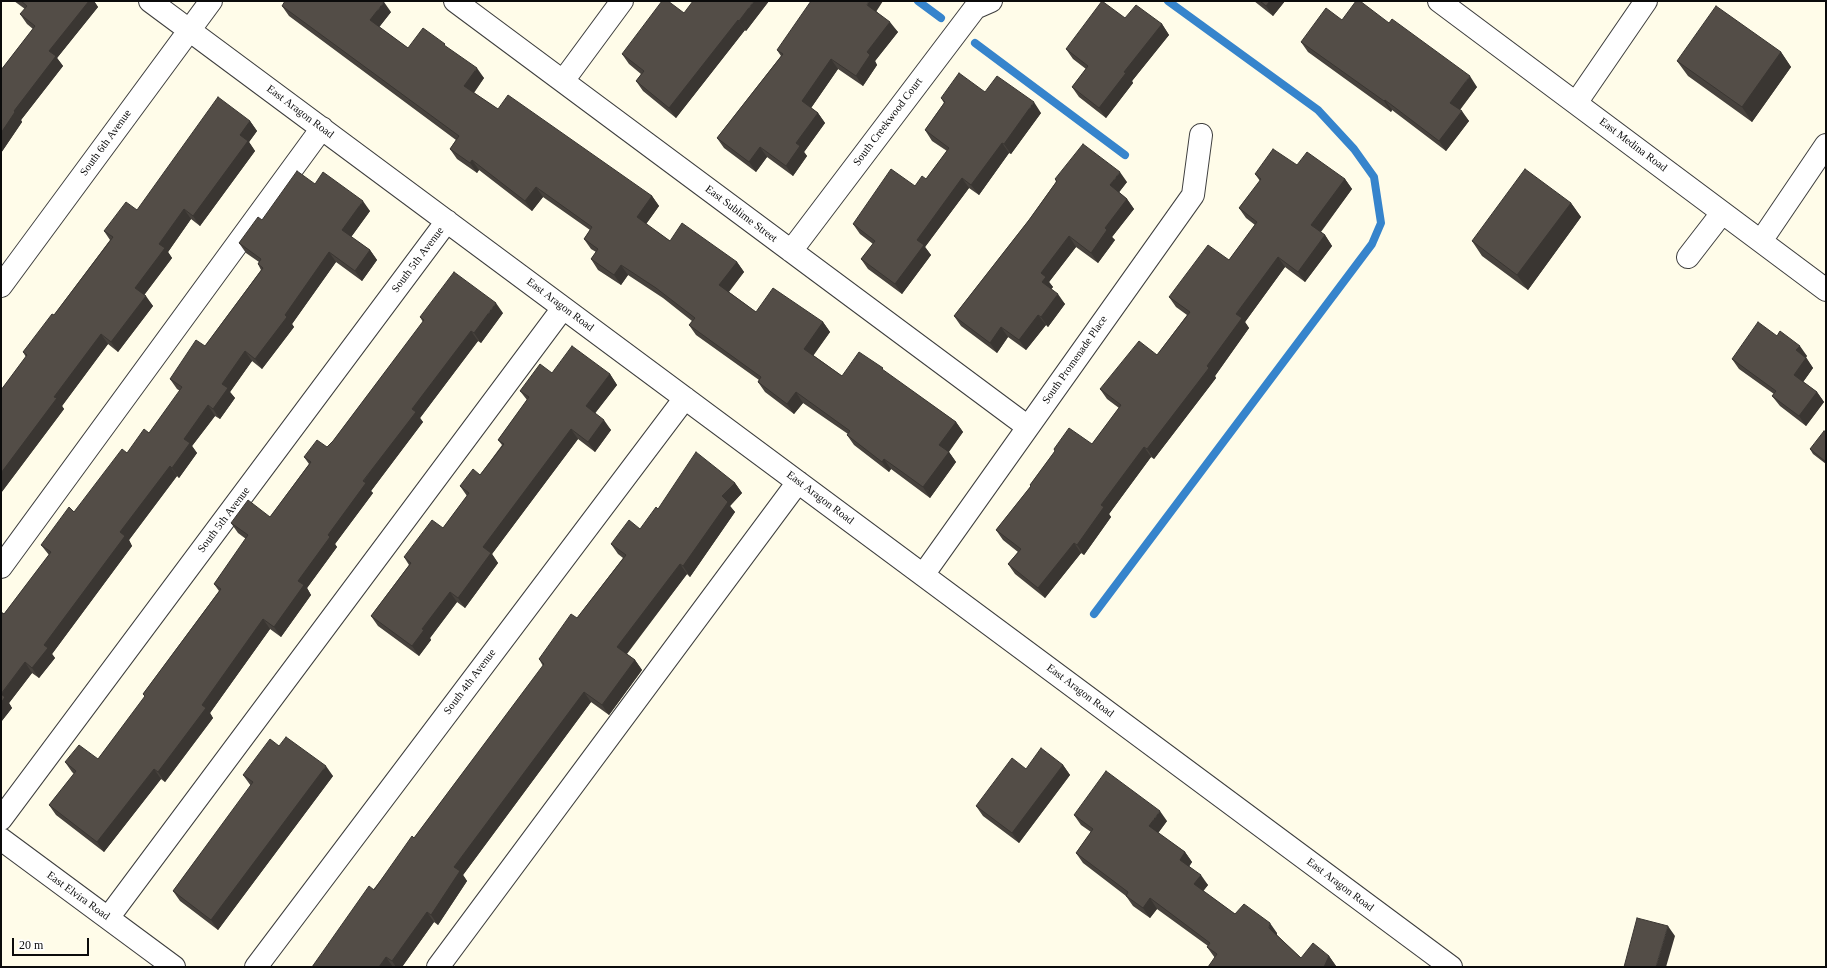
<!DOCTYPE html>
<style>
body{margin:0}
#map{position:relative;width:1827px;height:968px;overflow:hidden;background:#fffce9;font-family:Georgia,serif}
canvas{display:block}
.frame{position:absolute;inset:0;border:2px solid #0b0b0b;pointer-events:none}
.scale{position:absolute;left:12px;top:938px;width:77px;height:18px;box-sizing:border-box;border:2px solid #0b0b0b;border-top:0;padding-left:5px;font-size:12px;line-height:14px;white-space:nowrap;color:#0b0b0b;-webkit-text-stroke:3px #fff;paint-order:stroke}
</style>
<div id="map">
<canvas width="1827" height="968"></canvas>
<div class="frame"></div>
<div class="scale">20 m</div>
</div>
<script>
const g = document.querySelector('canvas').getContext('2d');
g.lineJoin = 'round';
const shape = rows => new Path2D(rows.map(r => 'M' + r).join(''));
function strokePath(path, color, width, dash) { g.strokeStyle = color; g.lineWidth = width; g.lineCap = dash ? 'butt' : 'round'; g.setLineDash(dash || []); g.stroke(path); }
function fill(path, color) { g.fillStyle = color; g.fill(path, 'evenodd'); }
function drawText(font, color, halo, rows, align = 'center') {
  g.font = font + ' Georgia,serif'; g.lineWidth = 4; g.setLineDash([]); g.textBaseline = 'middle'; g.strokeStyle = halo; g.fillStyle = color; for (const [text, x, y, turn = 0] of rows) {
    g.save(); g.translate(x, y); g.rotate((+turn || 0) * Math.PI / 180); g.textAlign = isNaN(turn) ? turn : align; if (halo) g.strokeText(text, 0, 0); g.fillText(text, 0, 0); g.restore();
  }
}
const stream = shape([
 [918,1,941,18],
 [975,43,1125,155],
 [1094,614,1372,244,1381,223,1374,177,1354,149,1318,110,1168,1]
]);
const minor = shape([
 [150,1,1451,967],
 [455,1,1028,427],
 [1439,1,1826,290],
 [563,81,622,1],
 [1576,103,1646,1],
 [1761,241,1826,145],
 [791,251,975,8,991,1],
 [1688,257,1722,213],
 [1,286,211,1],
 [1,567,322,128],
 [923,575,1193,195,1201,135],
 [1,819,447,221],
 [1,839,174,967],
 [108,918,563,308],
 [256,967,685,398],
 [438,967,798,482]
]);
const wall = shape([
 [14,1,94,1,98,7,57,58,63,66,21,120,22,122,1,153,1,70,33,29,27,24,20,14,25,9],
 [769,1,746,31,745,30,676,118,643,91,636,81,641,74,629,64,622,54],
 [1254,1,1285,1,1273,16],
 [282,6,391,12,379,27,408,48,449,49,484,78,474,93,498,109,652,196,659,206,646,224,670,241,737,262,744,272,729,292,756,312,823,322,830,332,813,355,842,376,885,372,956,422,963,432,949,452,956,462,930,498,891,469,889,472,854,445,847,435,848,434,803,403,794,414,765,392,758,382,759,380,696,335,689,325,692,321,663,298,628,275,621,285,598,270,591,259,596,252,591,249,584,239,590,230,543,197,532,211,479,170,477,173,457,159,450,149,456,140,289,16],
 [876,11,898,32,875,61,877,65,863,86,838,69,811,108,818,113,825,123,804,152,807,156,793,176,767,157,756,172,724,148,717,138,781,56,777,50],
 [1125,18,1162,24,1169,35,1132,81,1133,83,1106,118,1079,97,1072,87,1086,69,1073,59,1066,49],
 [1342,20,1477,87,1460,110,1469,121,1446,151,1392,110,1391,112,1308,52,1301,42],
 [1781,52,1791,67,1752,122,1688,76,1677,61],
 [985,92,1041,113,1011,154,1009,153,979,195,969,188,925,247,931,255,902,294,868,269,861,259,873,244,860,234,853,224,926,179,947,151,932,141,925,130,944,103,941,98],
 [250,121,257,131,249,142,255,151,200,226,191,219,168,252,172,258,144,295,153,306,118,352,108,344,62,406,64,409,1,493,1,390,26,357,23,352,54,315,110,240,104,231,137,210],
 [1297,165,1345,179,1352,189,1321,232,1325,235,1332,246,1305,282,1285,267,1245,322,1249,328,1215,376,1216,378,1154,459,1151,457,1109,514,1111,517,1084,555,1081,553,1045,598,1015,574,1008,564,1018,552,1003,540,996,530,1031,486,1030,485,1055,451,1054,449,1092,444,1119,408,1107,399,1100,389,1157,355,1187,315,1176,307,1169,297,1229,260,1255,225,1246,218,1239,208,1260,181,1255,174],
 [1055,179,1127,182,1119,192,1127,199,1134,209,1112,237,1115,240,1098,263,1076,247,1049,282,1053,287,1051,289,1065,304,1048,327,1046,325,1026,350,1008,337,997,353,961,326,954,316,1029,220,1056,182],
 [315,184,370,211,351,237,370,250,377,260,362,281,336,262,292,324,294,327,262,369,252,361,230,392,235,398,220,419,215,416,192,446,197,453,179,478,177,476,129,540,132,546,52,654,55,658,39,678,32,673,9,703,12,708,1,722,1,612,4,614,49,555,41,545,74,512,127,453,149,433,180,391,177,389,170,379,205,346,261,270,258,264,259,262,246,253,239,243,262,220],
 [1571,203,1581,217,1528,290,1482,256,1472,241],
 [503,313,481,343,478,341,420,418,423,422,371,491,373,493,335,544,337,547,307,588,311,595,281,637,270,629,210,713,213,718,165,782,161,779,104,852,56,815,49,805,74,774,72,772,65,762,98,759,145,697,143,694,219,591,214,584,246,539,238,533,231,523,270,517,309,464,304,457,327,447,333,441,423,322,420,317],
 [1777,336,1807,356,1806,357,1813,368,1803,382,1817,392,1824,402,1806,426,1780,406,1772,396,1774,394,1739,369,1732,359],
 [552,373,610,374,617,385,595,413,611,430,595,452,578,439,492,554,498,563,465,608,457,602,430,638,431,640,419,656,378,626,371,616,409,565,404,557,443,528,467,496,460,486,480,475,502,445,498,440,527,400,520,391],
 [1826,432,1826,464,1813,454,1810,449],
 [735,483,742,493,730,506,735,512,690,577,687,574,627,654,635,660,642,670,609,715,591,702,463,875,467,881,438,925,434,922,402,967,312,967,414,838,543,666,539,659,577,618,623,558,618,554,611,544,640,529,658,509],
 [279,746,333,776,218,930,180,901,173,891,251,786,243,775],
 [1063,765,1070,775,1019,843,983,816,976,806,1026,769],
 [1074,815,1167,821,1158,833,1185,852,1192,862,1189,866,1208,885,1203,891,1235,914,1277,933,1277,935,1301,958,1329,956,1336,966,1336,967,1208,967,1215,958,1207,947,1208,946,1157,909,1150,918,1133,906,1126,896,1083,863,1076,853,1091,832,1081,825]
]);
const shadedWall = shape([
 [89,1,94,1,98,7,57,58,63,66,21,120,22,122,1,153,1,133,14,111,49,51],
 [754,1,769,1,746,31,739,21],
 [869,1,883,1,874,15,867,5],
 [1270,1,1285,1,1273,16,1266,6],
 [384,2,391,12,377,30,370,20],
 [738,20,745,30,676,118,669,108],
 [890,22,898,32,875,61,877,65,863,86,856,76,867,52],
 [1162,24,1169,35,1132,81,1133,83,1106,118,1099,108,1124,72],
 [1781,52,1791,67,1752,122,1742,107],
 [831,59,838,69,809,111,802,101],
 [477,68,484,78,471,96,464,86],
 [1470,76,1477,87,1457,113,1450,103],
 [1385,100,1392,110,1391,112,1384,101],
 [1034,102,1041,113,1011,154,1004,144],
 [1462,111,1469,121,1446,151,1439,141],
 [818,113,825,123,804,152,807,156,793,176,786,166,796,143],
 [250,121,257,131,249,142,255,151,200,226,193,216,240,135],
 [1002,143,1009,153,979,195,971,185],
 [760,147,767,157,756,172,749,162],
 [472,160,479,170,477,173,470,163],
 [1120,172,1127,182,1117,195,1110,185],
 [962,178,969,188,925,247,931,255,902,294,895,284,917,240],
 [1345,179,1352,189,1318,235,1311,225],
 [536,187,543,197,532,211,525,201],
 [652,196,659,206,644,227,637,217],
 [1127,199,1134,209,1112,237,1115,240,1098,263,1091,253,1105,228],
 [363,201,370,211,349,240,342,230],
 [1571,203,1581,217,1528,290,1517,275],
 [184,209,191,219,168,252,172,258,142,298,135,288,159,244],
 [1325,235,1332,246,1305,282,1298,272],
 [1069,236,1076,247,1049,282,1053,287,1049,292,1042,282,1041,273],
 [370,250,377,260,362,281,355,271],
 [329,252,336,262,292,324,294,327,262,369,255,359,285,315],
 [1278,257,1285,267,1245,322,1249,328,1215,376,1216,378,1154,459,1147,449,1207,366,1236,314],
 [737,262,744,272,726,295,719,285],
 [621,265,628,275,621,285,614,275],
 [1058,294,1065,304,1048,327,1041,317],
 [146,296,153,306,118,352,111,342],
 [496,303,503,313,481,343,474,333],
 [1038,315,1046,325,1026,350,1019,340],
 [823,322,830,332,811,359,804,349],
 [1001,327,1008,337,997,353,990,343],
 [471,331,478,341,420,418,423,422,371,491,373,493,335,544,337,547,307,588,311,595,281,637,274,627,298,581,328,535,412,409],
 [101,334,108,344,62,406,64,409,1,493,1,473,54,397],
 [1800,346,1807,356,1804,360,1796,350],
 [245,351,252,361,230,392,235,398,220,419,213,409,222,384],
 [1806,358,1813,368,1801,385,1794,375],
 [610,374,617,385,593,416,586,406],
 [796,392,803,403,794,414,787,404],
 [1817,392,1824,402,1806,426,1799,416],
 [208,405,215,416,192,446,197,453,179,478,172,468,184,439],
 [604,420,611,430,595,452,588,442],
 [956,422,963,432,946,455,939,445],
 [571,429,578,439,492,554,498,563,465,608,458,598,483,547],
 [1144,447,1151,457,1109,514,1111,517,1084,555,1077,545,1101,505],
 [949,452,956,462,930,498,923,487],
 [884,459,891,469,889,472,882,462],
 [170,466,177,476,129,540,132,546,52,654,55,658,39,678,32,668,44,645,120,532],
 [735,483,742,493,730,506,735,512,690,577,683,566,722,496],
 [1074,543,1081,553,1045,598,1038,588],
 [680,564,687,574,624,657,617,647],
 [450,592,457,602,430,638,431,640,419,656,412,646,422,629],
 [263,619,270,629,210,713,213,718,165,782,158,772,202,705],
 [635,660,642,670,609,715,602,705],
 [25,662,32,673,9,703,12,708,1,722,1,695],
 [584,692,591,702,463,875,467,881,438,925,431,915,454,867],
 [1063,765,1070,775,1019,843,1012,833],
 [326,766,333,776,218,930,211,920],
 [154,769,161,779,104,852,97,842],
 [1160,811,1167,821,1156,836,1149,826],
 [1185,852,1192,862,1187,870,1180,860],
 [1201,875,1208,885,1201,894,1194,884],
 [1150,898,1157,909,1150,918,1143,908],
 [427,912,434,922,402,967,396,967,392,961],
 [1270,923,1277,933,1276,938,1269,928],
 [1668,926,1675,936,1666,967,1656,967],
 [1329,956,1336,966,1336,967,1324,967],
 [386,957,393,967,379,967]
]);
const building = shape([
 [21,1,89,1,49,51,56,56,14,111,15,112,1,133,1,70,35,26,20,14,27,6,21,1],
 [285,1,383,1,384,2,370,20,408,48,423,28,445,44,444,45,477,68,464,86,498,109,508,95,652,196,637,217,670,241,682,223,737,262,719,285,756,312,773,288,823,322,804,349,842,376,859,352,883,368,882,369,956,422,939,445,949,452,923,487,884,459,882,462,847,435,850,431,796,392,787,404,758,382,761,377,689,325,695,318,656,288,621,265,614,275,591,259,598,249,584,239,592,227,536,187,525,201,472,160,470,163,450,149,459,136,282,6,285,1],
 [662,1,668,1,684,13,693,1,754,1,739,21,738,20,669,108,636,81,644,71,622,54,662,1],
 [811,1,869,1,867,5,890,22,867,52,870,55,856,76,831,59,802,101,818,113,796,143,800,146,786,166,760,147,749,162,717,138,783,54,777,50,811,1],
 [1102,1,1125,18,1136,5,1162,24,1124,72,1126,73,1099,108,1072,87,1088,66,1066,49,1102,1],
 [1260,1,1270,1,1266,6,1260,1],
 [1356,1,1360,1,1389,23,1392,19,1470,76,1450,103,1462,111,1439,141,1385,100,1384,101,1301,42,1326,8,1342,20,1356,1],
 [1716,6,1781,52,1742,107,1677,61,1716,6],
 [959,73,985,92,997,76,1034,102,1004,144,1002,143,971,185,962,178,917,240,924,245,895,284,861,259,875,241,853,224,891,169,915,186,922,176,926,179,949,148,925,130,945,102,941,98,959,73],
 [218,97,250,121,240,135,248,141,193,216,184,209,159,244,165,248,135,288,146,296,111,342,101,334,54,397,57,398,1,473,1,390,27,355,23,352,52,314,54,315,113,237,104,231,126,202,137,210,218,97],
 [1083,144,1120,172,1110,185,1127,199,1105,228,1107,230,1091,253,1069,236,1041,273,1046,277,1042,282,1058,294,1041,317,1038,315,1019,340,1001,327,990,343,954,316,1029,220,1057,181,1055,179,1083,144],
 [1273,149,1297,165,1307,152,1345,179,1311,225,1325,235,1298,272,1278,257,1236,314,1242,318,1207,366,1209,368,1147,449,1144,447,1101,505,1104,507,1077,545,1074,543,1038,588,1008,564,1021,549,996,530,1031,486,1030,485,1055,451,1054,449,1069,428,1092,444,1121,405,1100,389,1139,341,1157,355,1190,312,1169,297,1208,245,1229,260,1257,222,1239,208,1261,179,1255,174,1273,149],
 [1525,169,1571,203,1517,275,1472,241,1525,169],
 [297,171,315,184,323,172,363,201,342,230,370,250,355,271,329,252,285,315,287,317,255,359,245,351,222,384,228,388,213,409,208,405,184,439,190,443,172,468,170,466,120,532,125,536,44,645,48,648,32,668,25,662,1,694,1,612,4,614,51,552,41,545,69,507,74,512,122,449,127,453,144,429,149,433,182,387,170,379,196,340,205,346,263,268,258,264,261,259,239,243,258,217,262,220,297,171],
 [454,272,496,303,474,333,471,331,412,409,416,412,363,481,366,483,328,535,330,537,298,581,304,585,274,627,263,619,202,705,206,708,158,772,154,769,97,842,49,805,76,771,65,762,79,745,98,759,145,696,143,694,221,589,214,584,248,535,231,523,248,500,270,517,311,462,304,457,317,440,327,447,333,441,424,320,420,317,454,272],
 [1758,322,1777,336,1780,331,1800,346,1796,350,1806,358,1794,375,1817,392,1799,416,1772,396,1776,391,1732,359,1758,322],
 [572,346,610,374,586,406,604,420,588,442,571,429,483,547,491,553,458,598,450,592,422,629,424,630,412,646,371,616,411,563,404,557,432,520,443,528,469,493,460,486,473,469,480,475,504,444,498,440,529,397,520,391,540,364,552,373,572,346],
 [1824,431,1826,432,1826,462,1810,449,1824,431],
 [696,452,735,483,722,496,728,502,683,566,680,564,617,647,635,660,602,705,584,692,454,867,460,871,431,915,427,912,392,961,386,957,379,967,312,967,369,886,374,890,412,836,414,838,544,664,539,659,571,614,577,618,626,555,611,544,629,520,640,529,656,507,658,509,696,452],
 [1,694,5,697,1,703,1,694],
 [286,737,326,766,211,920,173,891,253,782,243,775,270,739,279,746,286,737],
 [1041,748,1063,765,1012,833,976,806,1012,758,1026,769,1041,748],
 [1106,771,1160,811,1149,826,1185,852,1180,860,1201,875,1194,884,1235,914,1244,904,1270,923,1269,928,1301,958,1313,943,1329,956,1324,967,1208,967,1217,954,1207,947,1210,943,1150,898,1143,908,1126,896,1128,892,1076,853,1093,829,1074,815,1106,771],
 [1637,918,1668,926,1656,967,1624,967,1637,918]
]);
const streetNames = [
 ["East Aragon Road",300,112,37],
 ["South Creekwood Court",888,122,-53],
 ["South 6th Avenue",106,143,-54],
 ["East Medina Road",1633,145,37],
 ["East Sublime Street",741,214,37],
 ["South 5th Avenue",418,260,-53],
 ["East Aragon Road",560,305,37],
 ["South Promenade Place",1075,360,-55],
 ["East Aragon Road",820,498,37],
 ["South 5th Avenue",224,520,-53],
 ["South 4th Avenue",470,682,-53],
 ["East Aragon Road",1080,691,37],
 ["East Aragon Road",1340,885,37],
 ["East Elvira Road",78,896,36]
];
strokePath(stream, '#3684cc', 8);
strokePath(minor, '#3e3e3e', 24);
strokePath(minor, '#fff', 22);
fill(wall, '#47423d');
fill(shadedWall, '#3a3632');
fill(building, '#534d47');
strokePath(building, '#3a3632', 1);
drawText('11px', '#0b0b0b', '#fff', streetNames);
</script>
